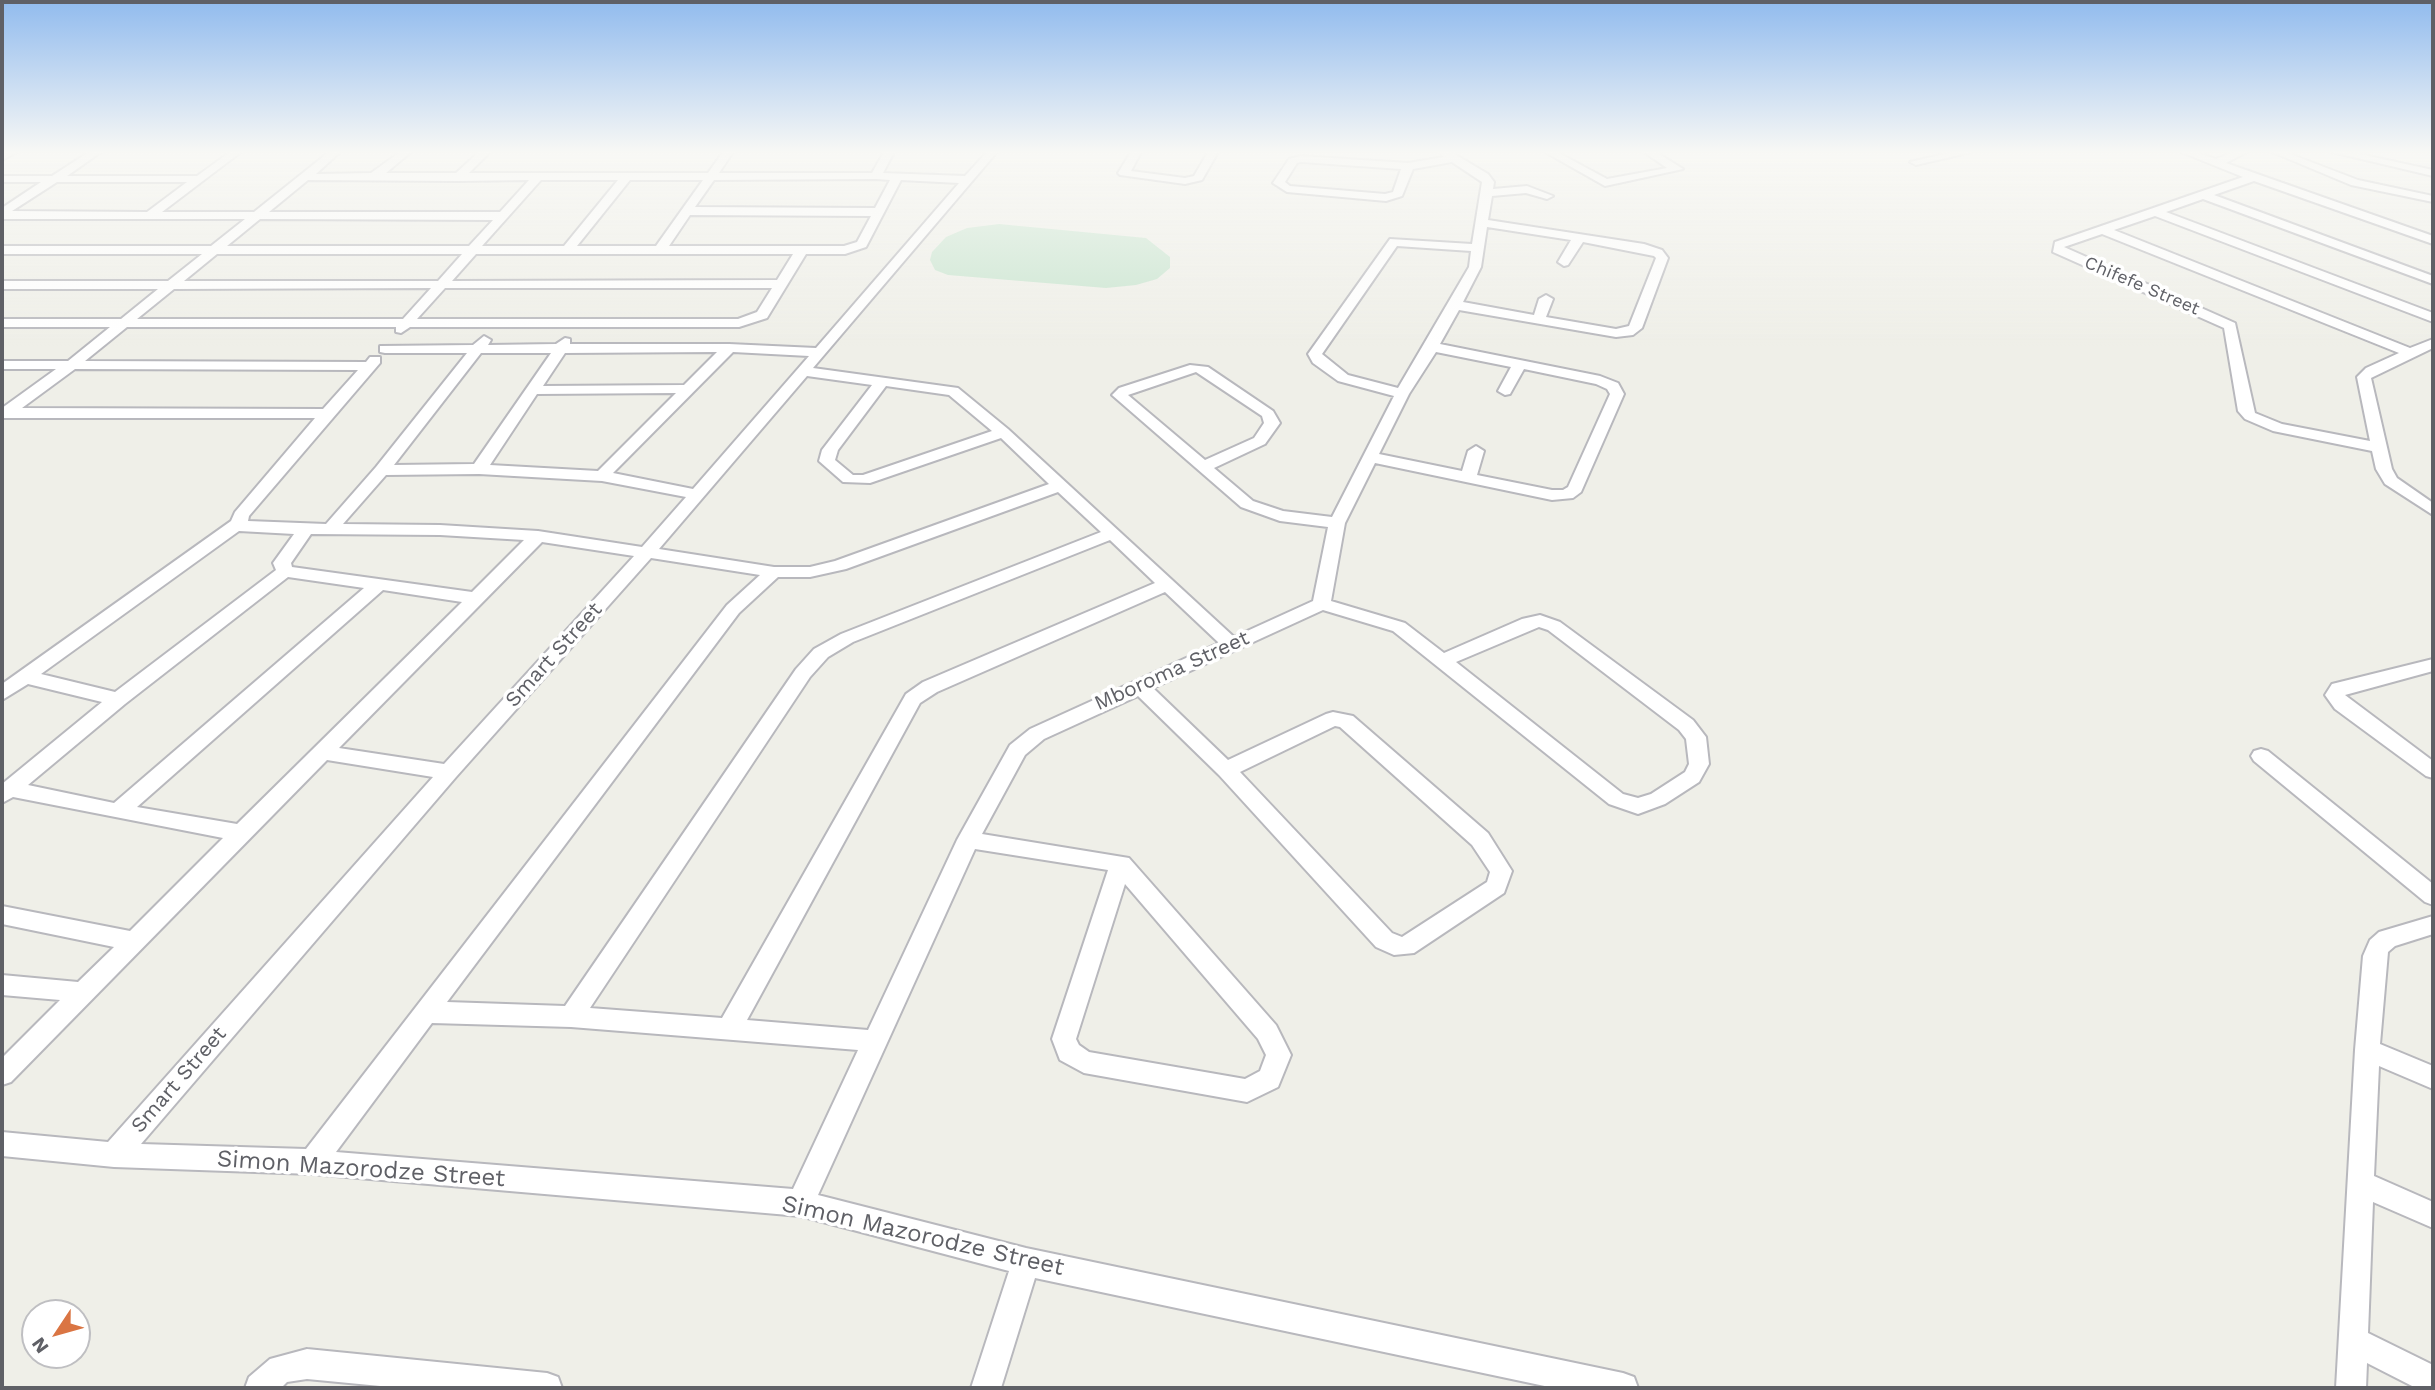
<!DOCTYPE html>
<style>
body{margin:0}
#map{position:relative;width:2435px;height:1390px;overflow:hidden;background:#efefe8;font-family:"Work Sans",sans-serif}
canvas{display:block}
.frame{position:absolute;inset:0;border:4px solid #5f6066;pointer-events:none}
.north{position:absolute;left:21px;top:1299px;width:70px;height:70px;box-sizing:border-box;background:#fff;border:2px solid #bfbfc2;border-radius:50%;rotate:234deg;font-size:19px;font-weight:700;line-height:28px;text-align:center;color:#5f6066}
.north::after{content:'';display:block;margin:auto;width:24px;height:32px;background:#da7543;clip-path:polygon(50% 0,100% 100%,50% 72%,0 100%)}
</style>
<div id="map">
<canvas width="2435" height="1390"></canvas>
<div class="frame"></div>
<div class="north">N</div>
</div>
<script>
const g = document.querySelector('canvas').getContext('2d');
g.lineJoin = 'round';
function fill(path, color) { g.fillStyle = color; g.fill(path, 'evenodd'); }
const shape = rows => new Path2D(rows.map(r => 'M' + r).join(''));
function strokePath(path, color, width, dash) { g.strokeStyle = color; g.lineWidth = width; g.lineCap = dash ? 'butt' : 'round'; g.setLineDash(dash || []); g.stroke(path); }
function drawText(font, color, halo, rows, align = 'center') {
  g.font = font + ' "Work Sans",sans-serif'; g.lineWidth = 7; g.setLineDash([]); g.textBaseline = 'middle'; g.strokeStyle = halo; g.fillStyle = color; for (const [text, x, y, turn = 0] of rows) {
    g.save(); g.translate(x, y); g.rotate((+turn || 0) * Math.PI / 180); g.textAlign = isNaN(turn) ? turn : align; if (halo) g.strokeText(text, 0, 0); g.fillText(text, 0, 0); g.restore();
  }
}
const green = shape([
 [999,224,1146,238,1170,257,1170,268,1157,279,1136,285,1106,288,948,275,935,270,930,260,932,252,946,237,967,228]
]);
const minor = shape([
 [4,152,17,152,2,160,4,152],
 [89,152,101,152,67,176,197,176,230,152,241,152,162,212,254,212,329,152,340,152,316,174,371,173,400,152,411,152,386,173,456,173,479,152,490,152,469,173,708,173,723,152,733,152,719,173,872,173,884,152,894,152,883,173,965,176,987,152,997,152,813,368,958,388,1008,429,1234,637,1313,601,1328,527,1280,521,1241,507,1112,395,1119,388,1190,365,1208,367,1273,411,1280,423,1265,444,1214,468,1253,501,1283,511,1332,517,1394,396,1338,381,1313,363,1308,354,1390,239,1472,244,1482,182,1452,162,1413,169,1402,196,1386,201,1287,192,1273,183,1289,159,1301,156,1408,163,1444,157,1439,152,1451,152,1488,174,1494,182,1493,189,1527,186,1553,196,1547,199,1526,193,1492,196,1488,220,1644,244,1662,250,1668,258,1642,328,1633,335,1616,337,1459,310,1440,344,1600,376,1618,383,1624,394,1581,492,1573,498,1552,500,1375,463,1345,523,1331,601,1405,623,1444,653,1522,619,1540,615,1560,622,1693,720,1706,737,1709,764,1699,782,1665,804,1638,814,1609,804,1393,631,1323,610,1153,688,1228,760,1326,714,1333,712,1353,716,1488,833,1512,871,1504,893,1414,953,1394,955,1376,947,1219,775,1138,696,1044,739,1025,755,982,834,1129,858,1276,1025,1291,1055,1278,1087,1247,1102,1084,1073,1060,1060,1052,1039,1108,870,975,849,818,1195,1026,1248,1623,1373,1634,1377,1638,1388,1554,1388,1035,1278,1001,1388,971,1388,1009,1271,800,1216,312,1174,114,1167,2,1156,2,1132,108,1142,433,777,327,760,11,1082,2,1085,2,1058,60,1000,2,995,2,975,78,982,114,947,2,924,2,906,130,931,223,838,13,797,2,803,2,784,102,702,28,684,2,700,2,684,231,521,235,512,315,418,2,418,2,408,56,369,2,369,2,361,68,361,110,327,2,327,2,319,121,319,158,289,2,289,2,281,168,281,202,254,2,254,2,246,211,246,245,219,2,219,2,208,41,182,2,182,2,176,52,176,89,152],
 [1301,162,1401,169,1393,192,1385,194,1290,186,1285,182,1297,163,1301,162],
 [876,179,890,180,875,208,695,207,714,180,876,179],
 [308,180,458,181,529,180,500,212,269,212,308,180],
 [541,180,618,180,564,246,482,246,541,180],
 [630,180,703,180,656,246,577,246,630,180],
 [901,180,959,183,816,348,729,344,570,344,570,339,565,338,556,344,488,345,491,340,484,336,473,345,380,346,380,352,385,353,467,353,376,467,326,524,248,521,249,516,380,363,380,357,370,357,366,362,85,361,127,327,396,327,396,332,401,333,410,327,739,327,767,318,806,254,845,254,866,247,901,180],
 [57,182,187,182,147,212,12,211,57,182],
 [690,215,871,216,857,242,844,246,669,246,690,215],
 [260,219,493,220,469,246,227,246,260,219],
 [1487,227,1571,240,1558,262,1564,266,1568,265,1583,242,1654,256,1656,258,1629,326,1616,329,1546,317,1553,299,1546,295,1539,299,1534,315,1463,302,1481,267,1487,227],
 [1397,246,1471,251,1469,267,1398,388,1348,375,1322,354,1397,246],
 [217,254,462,254,438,281,184,281,217,254],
 [476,254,793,254,777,280,452,281,476,254],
 [431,288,403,319,137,319,174,289,431,288],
 [445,288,772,288,757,312,738,319,417,319,445,288],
 [717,352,684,385,543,386,565,353,717,352],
 [733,352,809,356,693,489,613,473,733,352],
 [1436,352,1511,367,1498,391,1505,395,1510,394,1524,369,1596,384,1607,389,1610,394,1568,487,1563,490,1552,490,1477,475,1484,451,1476,446,1468,451,1462,471,1379,454,1409,394,1436,352],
 [481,353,551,353,474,464,394,465,481,353],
 [75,369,358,370,323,409,22,408,75,369],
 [1196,372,1262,416,1264,423,1254,438,1205,460,1128,395,1196,372],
 [807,376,872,385,822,450,819,461,843,482,870,483,1001,438,1049,484,835,561,810,567,774,567,659,549,807,376],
 [886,386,949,395,992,431,863,475,853,475,835,460,838,450,886,386],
 [676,393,598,471,490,465,537,394,676,393],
 [479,474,602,481,686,497,642,547,538,531,440,525,343,524,386,475,479,474],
 [1058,492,1101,532,841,634,814,649,796,669,565,1006,447,1002,739,613,778,577,810,577,846,569,1058,492],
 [239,531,294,534,273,563,276,570,115,692,41,674,239,531],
 [311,534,440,535,524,540,472,592,292,567,291,563,311,534],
 [1110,540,1155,583,923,682,906,694,722,1018,590,1008,810,677,828,657,853,642,1110,540],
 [542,542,634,556,444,764,339,748,542,542],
 [651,558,760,575,727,605,306,1149,141,1144,456,777,651,558],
 [288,577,364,588,114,803,28,785,125,704,288,577],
 [383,590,462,602,237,824,137,807,383,590],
 [1165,592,1219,643,1030,729,1010,745,957,840,868,1030,747,1020,920,703,937,692,1165,592],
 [1539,627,1548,630,1679,730,1686,739,1689,764,1685,772,1651,794,1638,798,1623,794,1456,662,1539,627],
 [1335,726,1340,727,1472,845,1490,872,1487,882,1402,937,1392,933,1240,772,1335,726],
 [1125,884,1258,1039,1266,1055,1260,1071,1245,1079,1089,1052,1079,1045,1076,1039,1125,884],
 [432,1023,571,1027,858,1050,793,1189,336,1152,432,1023],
 [1131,152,1141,152,1131,171,1185,178,1194,176,1208,152,1218,152,1202,180,1185,184,1120,175,1118,173,1131,152],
 [1545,152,1557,152,1607,179,1667,168,1644,152,1656,152,1683,169,1605,186,1545,152],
 [1953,152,1972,152,1916,165,1910,162,1953,152],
 [2181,152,2195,152,2216,159,2234,152,2247,152,2226,163,2433,236,2433,244,2254,181,2214,195,2433,276,2433,284,2203,199,2166,212,2433,313,2433,322,2155,216,2114,230,2410,348,2433,339,2433,348,2371,378,2392,469,2397,478,2433,503,2433,515,2385,484,2376,469,2372,451,2273,431,2245,419,2238,411,2224,328,2053,252,2055,242,2243,177,2181,152],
 [2102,234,2399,353,2366,368,2357,377,2370,441,2282,424,2255,413,2235,323,2064,247,2102,234],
 [2272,152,2285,152,2358,180,2433,196,2433,202,2351,185,2272,152],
 [2332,152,2350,152,2433,170,2433,176,2332,152],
 [2433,659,2433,671,2345,695,2433,761,2433,778,2426,776,2335,709,2325,695,2332,684,2433,659],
 [2261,749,2268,751,2433,884,2433,905,2425,902,2254,761,2251,756,2254,751,2261,749],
 [2433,916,2433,934,2395,946,2388,952,2380,1044,2433,1066,2433,1089,2379,1066,2374,1176,2433,1202,2433,1228,2373,1202,2368,1333,2433,1365,2433,1388,2416,1388,2367,1363,2366,1388,2336,1388,2355,1050,2363,956,2370,940,2379,932,2433,916],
 [307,1349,547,1373,558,1377,562,1388,401,1388,307,1379,287,1382,281,1388,245,1388,249,1377,270,1359,307,1349]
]);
const farStreetnames = [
 ["Chifefe Street",2142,286,23]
];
const streetNames = [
 ["Smart Street",554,655,-48],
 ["Mboroma Street",1172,671,-24],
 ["Smart Street",179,1080,-49]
];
const nearStreetnames = [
 ["Simon Mazorodze Street",361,1169,4],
 ["Simon Mazorodze Street",923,1236,13]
];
fill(green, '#c7e4ce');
strokePath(minor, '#b8b8bd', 4);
fill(minor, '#fff');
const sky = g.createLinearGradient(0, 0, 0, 346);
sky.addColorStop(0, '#91bbee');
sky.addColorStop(0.44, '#f8f8f5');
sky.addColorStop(1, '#f8f8f500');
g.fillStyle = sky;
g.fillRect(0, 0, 2435, 346);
drawText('18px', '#5f6066', '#fff', farStreetnames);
drawText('21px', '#5f6066', '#fff', streetNames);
drawText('24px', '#5f6066', '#fff', nearStreetnames);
</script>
